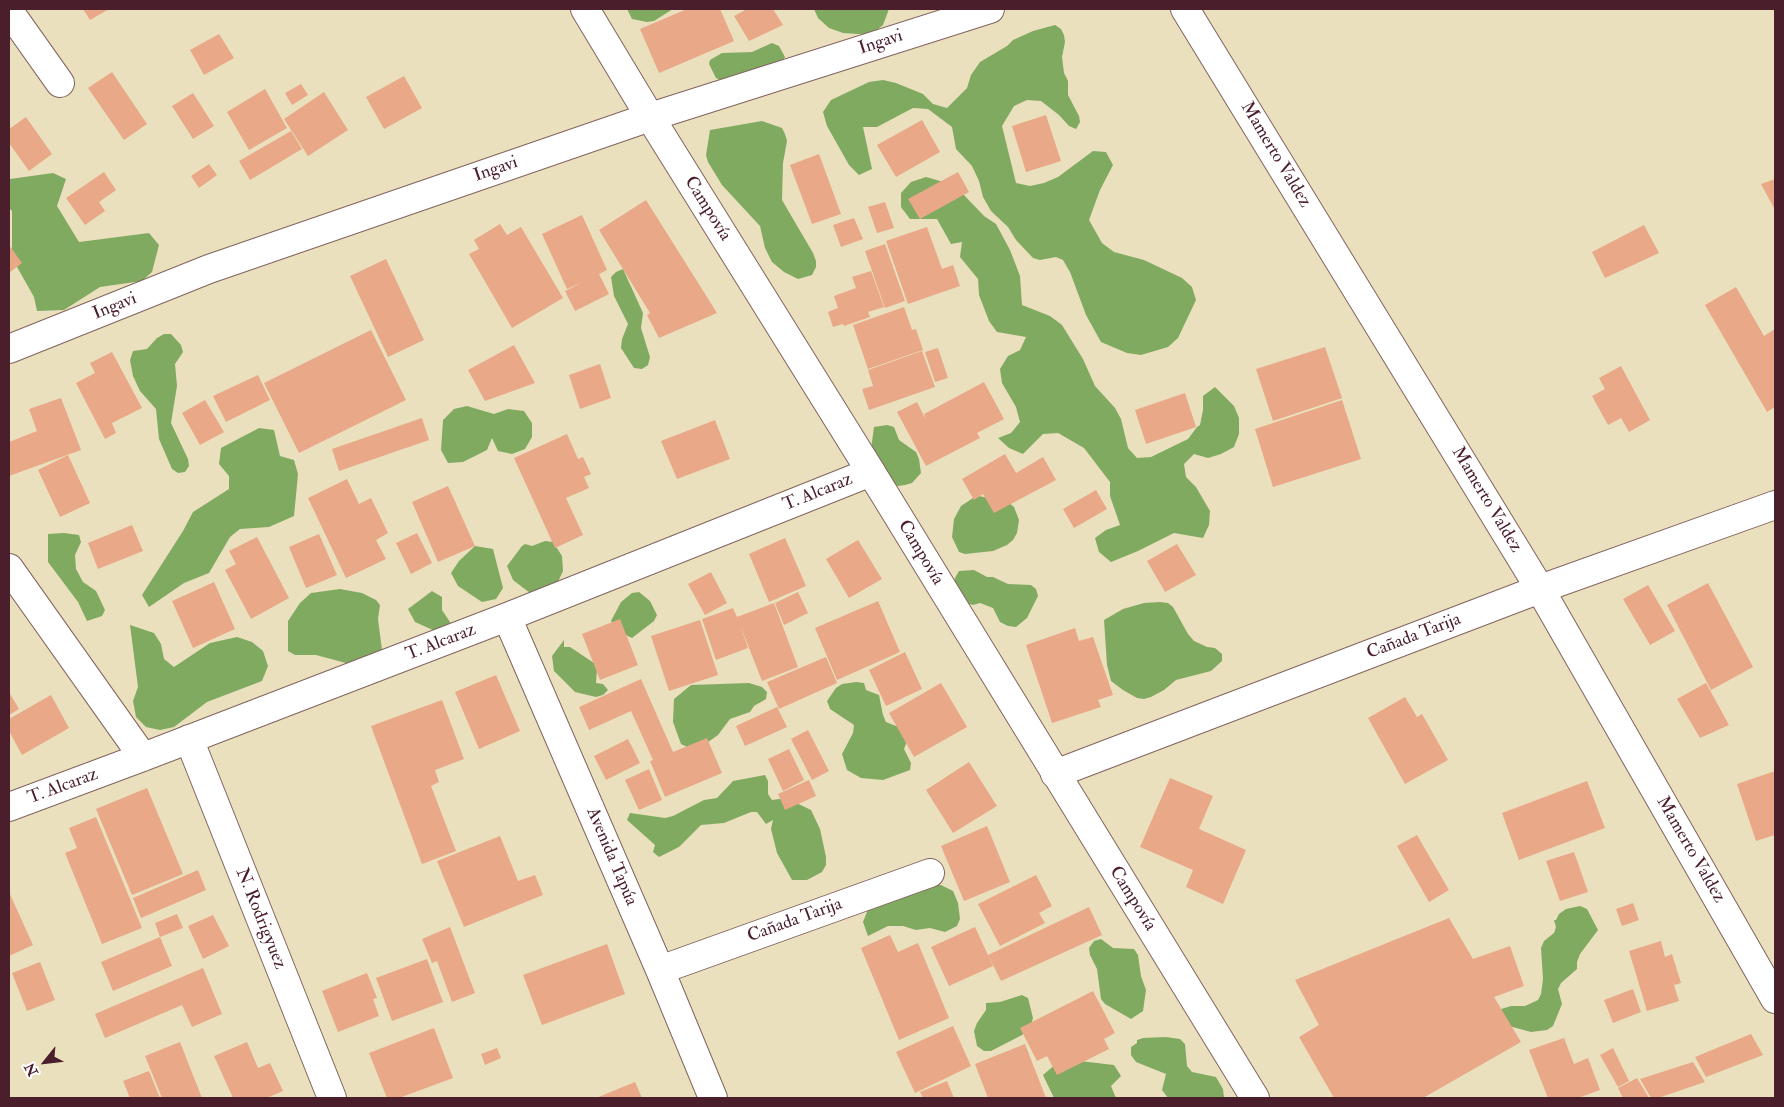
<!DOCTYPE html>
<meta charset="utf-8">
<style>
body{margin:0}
#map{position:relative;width:1784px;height:1107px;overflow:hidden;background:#eae0be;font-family:"IM FELL Double Pica",serif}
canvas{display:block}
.frame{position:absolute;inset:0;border:10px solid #4a1f2b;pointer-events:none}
.north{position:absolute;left:20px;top:1037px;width:50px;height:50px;-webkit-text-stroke:4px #fff;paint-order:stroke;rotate:241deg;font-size:14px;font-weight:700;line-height:20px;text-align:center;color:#4a1f2b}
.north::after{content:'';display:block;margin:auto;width:18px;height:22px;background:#4a1f2b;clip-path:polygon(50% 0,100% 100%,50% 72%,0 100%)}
</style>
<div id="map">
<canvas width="1784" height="1107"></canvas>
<div class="frame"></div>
<div class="north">N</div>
</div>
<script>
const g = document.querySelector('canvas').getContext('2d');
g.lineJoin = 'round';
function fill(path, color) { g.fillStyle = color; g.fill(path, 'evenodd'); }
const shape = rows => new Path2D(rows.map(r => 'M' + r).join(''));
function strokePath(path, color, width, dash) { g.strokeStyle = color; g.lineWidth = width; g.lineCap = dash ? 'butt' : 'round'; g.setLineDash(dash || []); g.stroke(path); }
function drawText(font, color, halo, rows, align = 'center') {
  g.font = font + ' "IM FELL Double Pica",serif'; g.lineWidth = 4; g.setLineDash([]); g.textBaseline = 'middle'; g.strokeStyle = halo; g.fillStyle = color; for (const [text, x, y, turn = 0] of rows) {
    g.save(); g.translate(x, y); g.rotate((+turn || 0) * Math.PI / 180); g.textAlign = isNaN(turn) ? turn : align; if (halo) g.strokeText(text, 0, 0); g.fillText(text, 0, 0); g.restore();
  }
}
const forest = shape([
 [627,9,673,9,654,21,647,22,632,19],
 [814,9,889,9,883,25,872,34,858,34,843,33,829,28,818,18],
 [1055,25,1061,29,1064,35,1065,42,1062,57,1064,73,1068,81,1068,95,1079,116,1080,122,1076,129,1069,126,1059,115,1041,101,1027,100,1014,106,1002,126,1016,183,1030,186,1044,183,1058,177,1093,151,1106,152,1113,165,1100,190,1089,220,1102,243,1114,252,1144,260,1182,278,1192,287,1196,300,1178,338,1168,347,1141,355,1127,353,1101,342,1086,315,1070,272,1063,260,1056,257,1040,260,1033,258,1016,240,1008,227,991,211,983,197,979,181,972,166,956,149,952,127,928,109,913,108,877,127,863,127,872,169,859,175,849,165,827,126,823,112,831,100,869,82,883,80,896,83,923,94,933,104,947,108,967,88,971,75,980,62,1007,46,1013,40,1033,31],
 [772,43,779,46,785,57,781,64,729,85,716,78,709,64,710,60,722,53,752,52],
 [762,121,782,128,785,134,787,141,783,163,782,200,813,253,816,261,816,267,812,275,798,279,784,272,772,262,765,248,760,226,722,185,708,162,706,155,710,130],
 [9,169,10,179,53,173,66,179,57,206,79,242,149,233,159,245,152,272,142,281,100,287,64,310,37,311,34,297,12,258,12,211,9,208],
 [926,177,940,181,964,195,984,216,996,224,1010,250,1020,276,1022,305,1050,316,1062,325,1083,359,1095,386,1115,408,1121,419,1128,448,1137,458,1151,457,1188,439,1197,427,1200,425,1203,410,1203,396,1215,387,1234,406,1239,418,1239,434,1234,447,1221,454,1208,458,1194,454,1184,464,1186,477,1196,487,1210,511,1209,525,1203,538,1174,533,1138,551,1111,562,1099,552,1095,538,1106,530,1120,525,1110,496,1110,482,1084,448,1058,433,1043,434,1023,454,1009,448,998,438,1011,433,1020,422,1016,407,1002,383,1000,369,1008,356,1020,350,1026,337,997,332,989,321,979,295,978,279,960,257,962,242,951,244,937,219,910,219,901,207,901,193,911,182],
 [623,269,643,313,641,328,650,357,648,365,642,369,634,368,621,348,622,339,628,324,614,296,611,277,616,272],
 [164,334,171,334,181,345,183,352,175,364,177,386,171,423,188,459,189,466,185,472,178,473,172,469,159,439,156,409,140,391,133,376,130,360,133,351,147,349,157,338],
 [467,406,494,414,508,409,524,411,532,423,532,437,525,449,512,454,498,451,492,438,487,450,463,462,448,463,441,450,443,420,454,409],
 [887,425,894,427,899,440,916,452,919,459,921,473,912,483,905,485,898,486,883,478,871,449,874,427],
 [259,428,274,430,280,456,294,460,298,474,294,516,269,527,240,529,230,537,209,573,184,583,149,607,142,595,183,531,193,512,229,489,229,476,219,464,221,448],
 [979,496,1008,502,1014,507,1019,520,1017,533,1013,540,1007,545,993,551,965,554,959,552,952,537,954,519,961,506,973,498],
 [64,533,79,535,81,542,75,555,76,569,83,582,96,591,105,610,102,616,87,621,78,602,48,562,48,534],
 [545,541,553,542,562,556,563,571,557,584,530,593,513,580,507,566,522,546,525,544,532,546],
 [475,546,493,549,503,588,496,599,482,602,458,586,451,573,459,561],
 [974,570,987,577,993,577,1008,584,1031,585,1036,589,1038,596,1027,618,1016,627,1008,626,1000,622,993,608,980,603,973,605,966,603,954,586,955,578,959,571],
 [340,589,362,593,376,600,380,605,378,619,382,650,378,661,357,666,316,655,295,655,288,651,288,621,300,603,311,593],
 [432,591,442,597,442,610,458,634,444,635,415,622,408,609],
 [639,592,650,601,657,615,654,621,632,638,619,632,611,621,621,602,632,593],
 [1160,602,1168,603,1173,607,1188,634,1194,641,1207,647,1215,648,1222,654,1222,661,1211,671,1176,680,1164,690,1151,697,1144,699,1137,698,1123,690,1111,681,1107,665,1104,620,1123,609,1144,603],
 [130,625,154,633,161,644,164,659,174,667,210,643,237,637,252,642,263,651,268,666,262,681,207,702,174,727,160,730,146,727,136,717,133,701,138,687],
 [564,640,564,647,570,647,594,663,597,669,596,683,603,684,608,690,603,695,596,697,575,692,554,671,552,656],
 [856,682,864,683,866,690,879,695,883,715,886,722,906,730,909,736,904,749,911,763,910,770,883,780,861,778,847,770,842,754,853,733,854,725,830,709,827,701,836,688,842,684],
 [749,683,762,687,767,692,766,699,754,706,750,712,730,719,718,735,701,747,694,750,681,744,673,722,674,699,691,685],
 [765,775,768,781,768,794,772,800,786,798,811,810,820,829,826,857,826,865,822,872,807,880,792,880,777,853,771,829,773,820,766,824,757,812,751,812,724,823,701,825,679,847,659,857,653,852,655,845,627,820,630,813,665,818,673,816,704,800,717,798,733,781],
 [901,884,941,885,953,891,958,903,960,919,957,926,945,932,930,928,916,930,903,926,888,926,868,936,863,922,869,907],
 [1580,906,1587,909,1598,930,1580,954,1577,962,1577,969,1561,983,1558,989,1562,1004,1553,1026,1547,1030,1531,1032,1509,1026,1498,1010,1511,1006,1525,1006,1538,1000,1541,994,1543,979,1541,948,1544,941,1554,933,1556,927,1554,920,1556,920,1559,914,1566,909],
 [1101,939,1113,948,1134,949,1138,955,1141,976,1146,990,1143,1011,1131,1019,1105,1004,1101,999,1097,969,1090,955,1089,948,1094,941],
 [1022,995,1028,998,1033,1018,1031,1025,1022,1035,991,1051,984,1051,977,1046,974,1031,977,1023,986,1010,986,1003,1000,1002],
 [1166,1037,1180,1039,1185,1044,1187,1066,1192,1072,1216,1077,1223,1089,1224,1098,1168,1098,1162,1090,1166,1074,1136,1062,1131,1055,1131,1047,1137,1043,1137,1040,1143,1038],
 [1071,1060,1114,1065,1121,1076,1111,1086,1116,1098,1054,1098,1043,1075,1057,1063]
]);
const building = shape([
 [83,9,109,9,90,20],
 [687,9,720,9,734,41,659,73,640,29],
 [747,9,773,9,783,25,749,41,734,16],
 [219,34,234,58,204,75,190,50],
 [112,72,147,124,124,140,88,88],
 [404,76,422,108,384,129,366,97],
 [301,84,308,95,292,105,285,93],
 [265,89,287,128,249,150,227,112],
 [324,92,348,130,308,156,284,119],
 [193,93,214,126,193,139,172,106],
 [1046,115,1061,161,1026,172,1012,126],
 [26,117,52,154,29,171,9,143,9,129],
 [922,120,940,152,896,177,877,145],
 [291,131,302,149,250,180,239,161],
 [819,154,841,214,812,224,790,165],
 [209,164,217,175,199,188,191,176],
 [104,172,116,190,99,202,105,211,85,225,66,198],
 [958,172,969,192,920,219,908,199],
 [1775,179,1775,210,1761,184],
 [646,200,717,313,659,338,647,315,650,313,599,230],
 [885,202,894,228,877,233,868,207],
 [582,215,607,270,599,274,609,294,575,311,565,291,583,282,567,289,542,234],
 [854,218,863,239,841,247,833,225],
 [500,224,507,235,521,227,563,298,512,328,469,254,479,249,474,240],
 [1644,225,1659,253,1605,278,1592,252],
 [927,227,942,269,953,265,960,286,908,304,886,241],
 [885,244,905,301,885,308,865,251],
 [9,245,22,263,9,273],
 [386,259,424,340,388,357,350,276],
 [871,271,884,307,868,312,870,317,844,326,843,324,833,327,828,312,838,308,834,296,856,288,852,277],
 [1736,287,1764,336,1775,329,1775,407,1767,412,1705,305],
 [904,307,912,330,916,329,923,350,868,369,853,325],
 [371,330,406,400,299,453,264,383],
 [514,345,535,383,485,401,468,370],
 [1325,347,1342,398,1273,421,1256,369],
 [938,348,948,378,935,382,925,352],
 [922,351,935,387,869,410,862,389,873,386,868,370],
 [112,352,142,408,112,423,116,433,105,439,76,383,95,373,90,363],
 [600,364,611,398,580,409,569,375],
 [1621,366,1650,420,1629,432,1621,418,1608,425,1592,396,1605,389,1599,378],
 [258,375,270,400,226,422,213,396],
 [984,382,1004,419,977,433,980,438,926,466,897,412,917,402,926,420,924,414],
 [1185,393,1196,427,1146,444,1135,410],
 [61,398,81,450,9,476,9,442,37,431,29,409],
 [205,400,224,432,200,445,182,413],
 [1342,400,1361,459,1273,487,1255,429],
 [422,418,429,440,339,471,332,449],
 [715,420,730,459,677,479,661,441],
 [567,434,578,459,583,457,591,474,584,477,589,488,566,498,583,535,555,548,514,458],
 [1005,454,1016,473,1043,457,1056,480,994,513,983,494,974,500,962,479],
 [68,455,90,503,60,517,38,470],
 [347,479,359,504,371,498,388,533,376,540,386,559,346,578,308,498],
 [448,486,475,546,438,562,412,502],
 [1096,490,1107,509,1074,528,1063,509],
 [132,525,143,551,98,569,88,543],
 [417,533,432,563,411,574,396,543],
 [319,534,337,575,306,588,289,547],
 [257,537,289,598,251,619,225,570,236,564,229,551],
 [785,538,806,586,769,602,749,554],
 [858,540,882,579,849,598,826,559],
 [1177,544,1196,575,1165,592,1147,561],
 [711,572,727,603,705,615,688,584],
 [214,582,235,629,193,648,172,601],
 [1708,583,1753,667,1711,690,1667,605],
 [1648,585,1675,631,1650,645,1623,599],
 [798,592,808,613,784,625,775,603],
 [878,601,900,652,837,680,815,628],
 [774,603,798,667,762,681,740,625,748,648,716,660,702,619,733,608,737,617],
 [620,619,638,665,600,680,582,634],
 [700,620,718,675,669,691,651,636],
 [1075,628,1079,641,1093,637,1113,695,1098,700,1101,707,1052,723,1026,645],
 [905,652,922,689,886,706,869,670],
 [826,657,837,683,779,709,767,682],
 [496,675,520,731,479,749,455,692],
 [641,679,673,752,707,738,722,773,665,797,650,761,653,760,631,711,589,730,579,707],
 [941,683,967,727,914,757,889,713],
 [1706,683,1729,725,1700,738,1677,699],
 [9,692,19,709,9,715],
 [51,695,69,728,22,755,9,731,9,719],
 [1405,697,1417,717,1422,714,1448,760,1405,784,1368,718],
 [442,700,464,759,435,770,439,782,431,786,456,851,422,864,371,726],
 [777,707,787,727,745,746,736,726],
 [808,730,829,771,812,780,791,739],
 [628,739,640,763,606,780,594,756],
 [789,749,804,780,783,791,768,759],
 [969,762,997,806,953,833,926,790],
 [649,769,662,800,639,810,625,780],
 [1775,771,1775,835,1756,841,1737,784],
 [1170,778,1213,796,1199,829,1246,850,1223,904,1186,887,1193,870,1140,847],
 [809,780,816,796,785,810,778,794],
 [1587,781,1605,828,1519,860,1502,813],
 [147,788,183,874,132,895,96,809],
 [96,817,142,928,102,944,65,853,77,848,69,828],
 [987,826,1010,882,964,901,941,846],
 [1417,835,1449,890,1429,902,1397,846],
 [500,836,518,881,535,875,543,895,464,927,437,861],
 [1574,852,1588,892,1560,901,1546,861],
 [198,870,206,890,141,918,133,898],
 [1036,875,1052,906,1039,913,1045,923,1000,946,978,904],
 [9,892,33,945,9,956],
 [1633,903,1639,920,1622,926,1616,909],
 [1089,907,1102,935,1001,981,988,955],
 [177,914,183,928,160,937,155,923],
 [213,915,229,946,203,959,188,926],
 [1449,918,1473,959,1510,946,1524,986,1494,997,1521,1042,1423,1098,1334,1098,1299,1037,1319,1025,1295,980],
 [450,927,475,993,452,1002,437,961,432,963,422,939],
 [975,927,993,966,949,986,931,947],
 [890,935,898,952,918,943,949,1018,899,1040,861,948],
 [160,937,172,966,113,991,101,962],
 [1661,941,1665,957,1672,954,1681,983,1674,985,1679,1001,1647,1011,1629,951],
 [607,944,625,994,542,1025,523,975],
 [427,959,443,1002,392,1021,376,978],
 [40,962,55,1000,27,1011,12,973],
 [203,968,222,1014,192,1027,182,1005,105,1038,95,1014],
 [367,973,377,998,373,999,379,1016,338,1032,322,991],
 [1633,989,1641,1012,1613,1023,1604,1000],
 [1093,991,1115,1033,1104,1039,1109,1049,1057,1075,1047,1056,1037,1061,1020,1028],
 [953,1026,971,1066,915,1093,896,1052],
 [434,1028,453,1078,399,1098,387,1098,369,1053],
 [1751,1034,1763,1055,1706,1077,1695,1057],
 [1564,1038,1574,1064,1588,1058,1600,1090,1578,1098,1548,1098,1529,1050],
 [180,1042,202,1098,162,1098,145,1056],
 [247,1042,258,1068,270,1063,283,1091,269,1097,270,1098,233,1098,214,1056],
 [1025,1044,1046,1098,988,1098,975,1064],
 [497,1048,501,1058,485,1065,481,1054],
 [1613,1048,1629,1081,1618,1087,1600,1055],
 [1693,1062,1705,1082,1658,1098,1651,1098,1640,1079],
 [149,1071,160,1098,130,1098,123,1081],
 [1637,1078,1649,1098,1623,1098,1618,1088],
 [947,1081,954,1098,923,1098,920,1092],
 [635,1082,642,1098,596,1098]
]);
const street = shape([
 [1185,9,1540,589,1775,999],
 [9,11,60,83],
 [9,349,209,269,650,117,990,9],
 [9,568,143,757],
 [507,617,660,970,713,1098],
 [189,739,332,1098],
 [1055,774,1540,589,1775,505],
 [9,807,143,757,507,617,871,472],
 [660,970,930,873]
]);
const secondary = shape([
 [585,9,650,117,871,472,1255,1098]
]);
const streetNames = [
 ["Ingavi",881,43,-18],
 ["Mamerto Valdez",1275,155,59],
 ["Ingavi",496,170,-19],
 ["Campovía",707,209,58],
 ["Ingavi",115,307,-22],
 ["T. Alcaraz",818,493,-22],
 ["Mamerto Valdez",1486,500,59],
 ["Campovía",920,553,59],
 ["Cañada Tarija",1414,637,-21],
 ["T. Alcaraz",441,643,-21],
 ["T. Alcaraz",63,787,-20],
 ["Mamerto Valdez",1690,850,60],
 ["Avenida Tapúa",611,857,67],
 ["Campovía",1132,899,58],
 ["N. Rodrigyuez",260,919,68],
 ["Cañada Tarija",795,921,-20]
];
fill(forest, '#81aa61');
fill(building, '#e9a887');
strokePath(street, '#82635e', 30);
strokePath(secondary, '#82635e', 30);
strokePath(street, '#fff', 28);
strokePath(secondary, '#fff', 28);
drawText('18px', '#4a1f2b', '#fff', streetNames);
</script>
